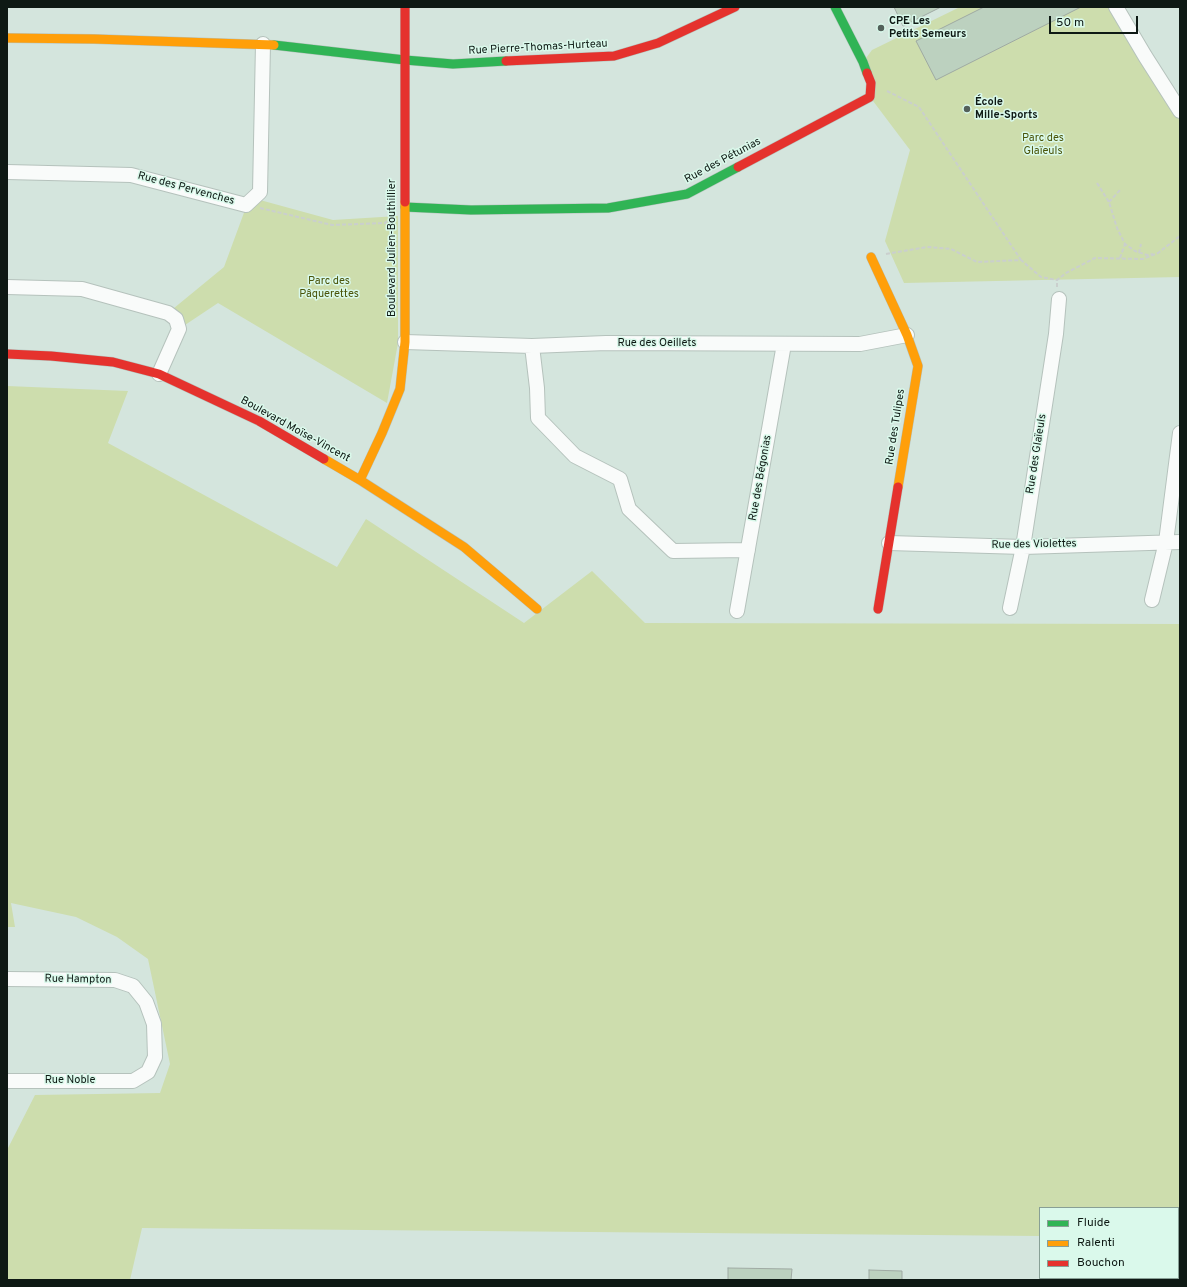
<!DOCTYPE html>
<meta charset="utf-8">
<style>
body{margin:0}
#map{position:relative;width:1187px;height:1287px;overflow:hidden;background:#d4e5dd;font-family:Overpass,sans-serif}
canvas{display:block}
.frame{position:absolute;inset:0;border:8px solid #0e1914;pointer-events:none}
.legend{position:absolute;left:1039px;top:1207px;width:140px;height:72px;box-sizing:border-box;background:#daf9eb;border:1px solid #889f95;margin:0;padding:5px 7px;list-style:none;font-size:12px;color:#0e1914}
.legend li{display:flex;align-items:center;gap:8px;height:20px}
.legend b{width:20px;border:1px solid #889f95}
.scale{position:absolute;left:1049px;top:16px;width:89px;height:18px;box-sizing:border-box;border:2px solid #0e1914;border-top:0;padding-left:5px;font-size:12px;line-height:14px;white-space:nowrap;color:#0e1914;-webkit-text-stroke:3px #daf9eb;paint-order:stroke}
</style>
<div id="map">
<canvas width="1187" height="1287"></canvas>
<div class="frame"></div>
<ul class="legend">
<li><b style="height:5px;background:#30b455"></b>Fluide</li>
<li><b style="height:5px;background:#ff9f0a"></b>Ralenti</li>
<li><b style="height:5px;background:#e5322d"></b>Bouchon</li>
</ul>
<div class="scale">50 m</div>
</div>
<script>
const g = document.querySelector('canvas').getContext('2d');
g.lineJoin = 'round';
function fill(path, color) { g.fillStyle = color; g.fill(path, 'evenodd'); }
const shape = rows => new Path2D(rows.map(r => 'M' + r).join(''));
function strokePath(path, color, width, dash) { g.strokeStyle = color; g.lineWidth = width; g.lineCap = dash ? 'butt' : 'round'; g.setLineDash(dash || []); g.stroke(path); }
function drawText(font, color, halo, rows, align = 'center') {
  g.font = font + ' Overpass,sans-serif'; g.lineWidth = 3; g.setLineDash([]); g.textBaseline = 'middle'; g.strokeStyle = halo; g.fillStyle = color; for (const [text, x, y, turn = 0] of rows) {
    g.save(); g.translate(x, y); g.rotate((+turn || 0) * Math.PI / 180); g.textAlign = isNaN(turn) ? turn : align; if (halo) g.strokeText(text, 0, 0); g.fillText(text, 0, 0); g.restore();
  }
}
const green = shape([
 [960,7,1116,7,1180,111,1180,277,904,283,885,241,910,150,870,97,863,62,872,50],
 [260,200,333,220,398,216,398,343,387,403,218,303,179,329,168,313,224,267,245,210],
 [7,386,128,391,108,443,337,567,366,519,524,623,592,571,645,623,1180,624,1180,1237,1178,1237,1178,1208,1040,1208,1040,1236,142,1228,130,1280,7,1280,7,1150,35,1095,160,1093,170,1064,148,959,117,937,76,917,11,903,15,927,7,927]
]);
const building = shape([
 [894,7,941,7,903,26,894,7],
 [984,7,1081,7,936,80,916,41,984,7],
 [728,1268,792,1269,791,1280,728,1280,728,1268],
 [869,1270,902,1271,902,1280,869,1280,869,1270]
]);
const path = shape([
 [887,91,919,107,1021,260],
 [1097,183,1109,202,1117,228,1125,244,1135,251,1147,255,1153,254],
 [1109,202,1121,189],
 [260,208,332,225,385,223,389,219],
 [1139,253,1141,244],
 [886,254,927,247,951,249,977,262,1021,260,1041,277,1057,280],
 [1120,258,1125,244],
 [1057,287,1057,280,1066,273,1095,258,1143,259,1158,253,1180,236]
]);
const street = shape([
 [1116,7,1145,56,1180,111],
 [7,172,131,175,246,205,260,192,263,44],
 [7,287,82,289,168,313,176,319,179,329,159,374],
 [405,342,532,346,606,343,860,344,907,335],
 [532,346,537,388,538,418,575,456,620,479,629,509,673,551,748,550],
 [889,543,1023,547,1180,542],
 [1152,600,1166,542,1180,433],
 [1010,608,1023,547,1056,334,1059,299],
 [737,611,784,344],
 [7,979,115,980,133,986,146,1002,154,1024,155,1057,148,1072,133,1081,7,1081]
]);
const fast = shape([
 [835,7,863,62,867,73],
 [274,45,405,60,453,64,506,61],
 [405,207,471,210,608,208,687,194,738,167]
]);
const slow = shape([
 [7,38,94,39,274,45],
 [871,257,907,335,918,366,898,487],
 [324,459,360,480,464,547,537,609],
 [360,480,382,433,400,389,405,342,405,202]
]);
const jam = shape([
 [405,7,405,202],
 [506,61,614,56,658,43,735,7],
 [738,167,870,97,871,83,867,73],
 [7,354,51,356,113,362,159,374,259,421,324,459],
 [878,609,898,487]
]);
const markers = [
 [881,28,4,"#53605a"],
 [967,109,4,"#53605a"]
];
const poiNames = [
 ["CPE Les",889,22],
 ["Petits Semeurs",889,35],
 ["École",975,103],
 ["Mille-Sports",975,116]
];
const streetNames = [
 ["Rue Pierre-Thomas-Hurteau",538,48,-3],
 ["Rue des Pétunias",723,161,-28],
 ["Rue des Pervenches",186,189,15],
 ["Boulevard Julien-Bouthillier",393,248,-90],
 ["Rue des Oeillets",657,344],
 ["Rue des Tulipes",896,427,-81],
 ["Boulevard Moïse-Vincent",295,430,29],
 ["Rue des Glaïeuls",1037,454,-81],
 ["Rue des Bégonias",761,478,-80],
 ["Rue des Violettes",1034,545,-1],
 ["Rue Hampton",78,980,1],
 ["Rue Noble",70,1081]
];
const parkNames = [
 ["Parc des",1043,139],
 ["Glaïeuls",1043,152],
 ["Parc des",329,282],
 ["Pâquerettes",329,295]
];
fill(green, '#cdddad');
fill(building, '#bcd1bf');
strokePath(building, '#9faaa3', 1);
strokePath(street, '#b5c2bc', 16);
strokePath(fast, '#b5c2bc', 10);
strokePath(slow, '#b5c2bc', 10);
strokePath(jam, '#b5c2bc', 10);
strokePath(path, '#cacfcd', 2, [4, 2]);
strokePath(street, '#f9fbfa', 14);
strokePath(fast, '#30b455', 9);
strokePath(slow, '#ff9f0a', 9);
strokePath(jam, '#e5322d', 9);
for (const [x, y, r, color] of markers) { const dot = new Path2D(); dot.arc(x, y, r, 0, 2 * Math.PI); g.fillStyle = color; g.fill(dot); strokePath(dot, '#daf9eb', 1.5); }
drawText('bold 11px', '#0e1914', '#daf9eb', poiNames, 'left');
drawText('11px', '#0e1914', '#daf9eb', streetNames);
drawText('11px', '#4a5409', '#daf9eb', parkNames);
</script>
